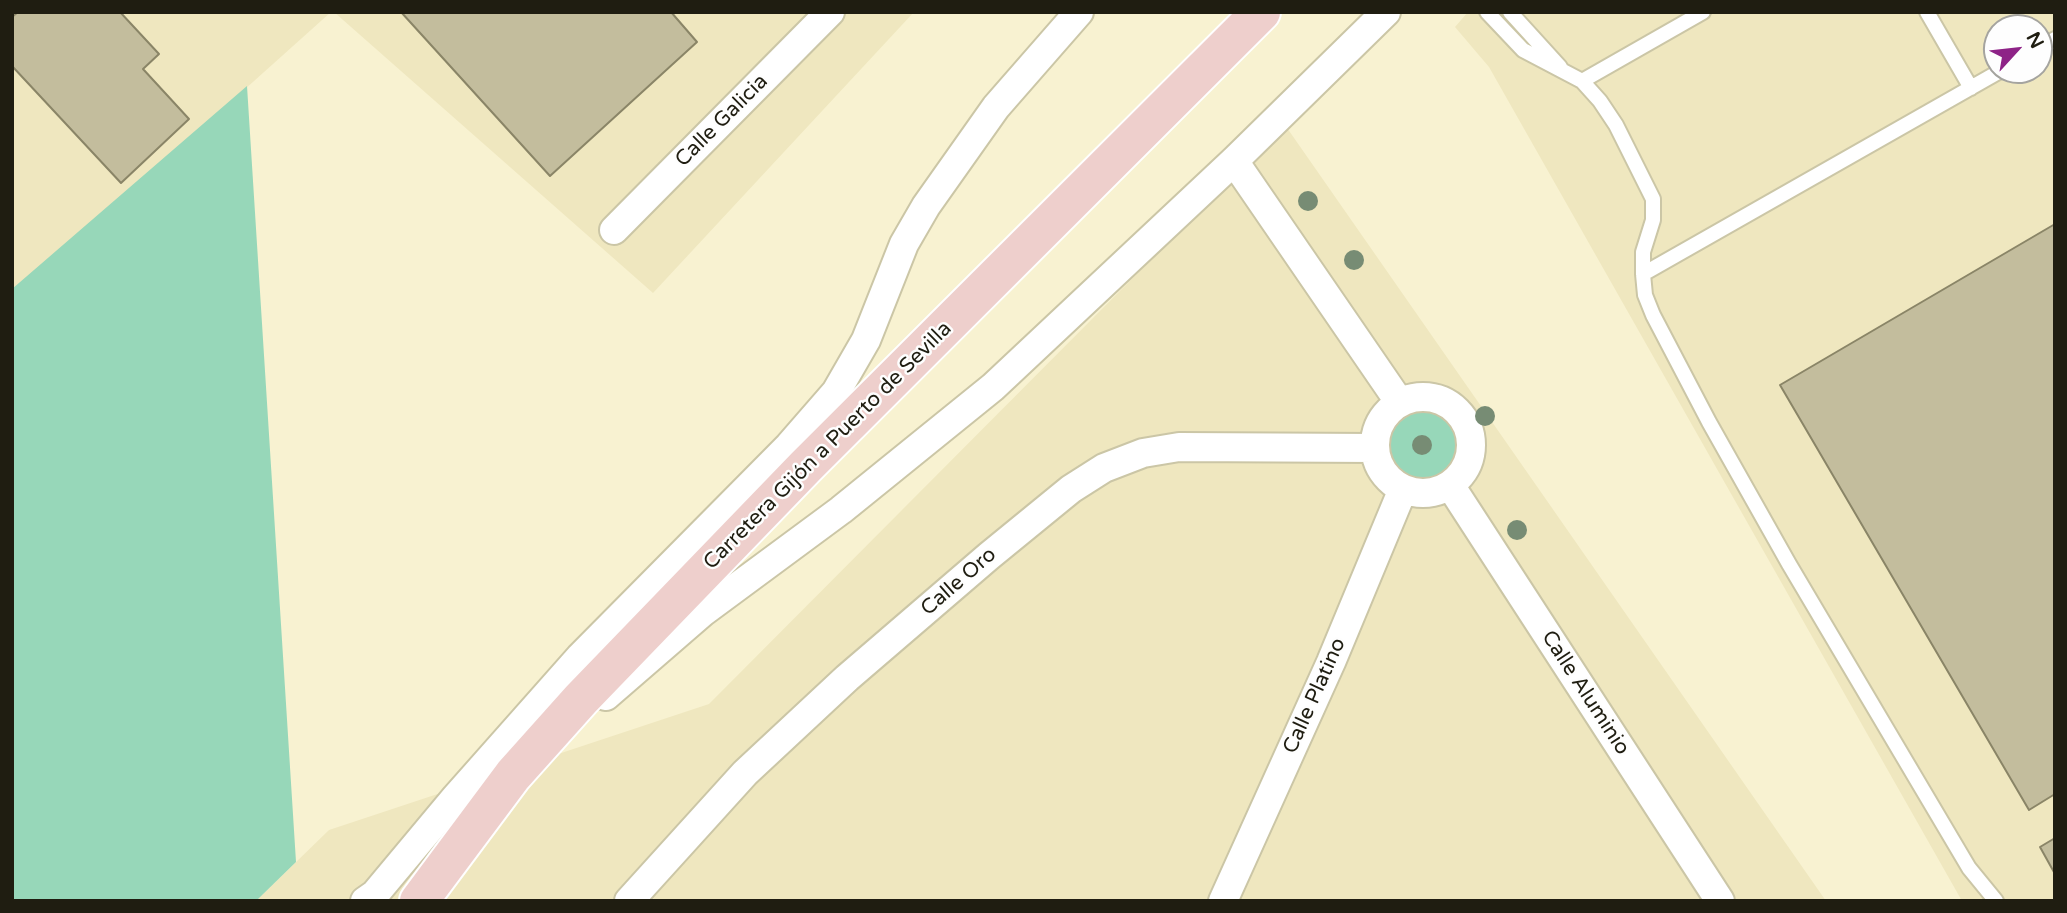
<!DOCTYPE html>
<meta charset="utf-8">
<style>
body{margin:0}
#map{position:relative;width:2067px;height:913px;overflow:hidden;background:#f8f2d1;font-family:"Varela Round",sans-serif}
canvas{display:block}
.frame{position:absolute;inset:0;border:14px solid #1f1d11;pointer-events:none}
.north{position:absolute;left:1983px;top:14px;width:70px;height:70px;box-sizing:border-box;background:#fefefe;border:2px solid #a5a49f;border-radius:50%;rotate:63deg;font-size:19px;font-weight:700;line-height:28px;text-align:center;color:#1f1d11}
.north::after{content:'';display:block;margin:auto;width:24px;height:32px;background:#8e2387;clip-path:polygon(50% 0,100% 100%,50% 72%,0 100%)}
</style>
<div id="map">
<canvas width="2067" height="913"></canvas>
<div class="frame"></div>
<div class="north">N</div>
</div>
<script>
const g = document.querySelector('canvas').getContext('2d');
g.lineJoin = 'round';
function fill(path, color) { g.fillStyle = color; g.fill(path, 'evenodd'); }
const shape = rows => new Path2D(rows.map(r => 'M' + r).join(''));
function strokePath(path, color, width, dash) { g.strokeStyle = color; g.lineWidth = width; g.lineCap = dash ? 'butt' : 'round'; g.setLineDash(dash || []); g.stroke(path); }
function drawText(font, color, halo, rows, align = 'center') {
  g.font = font + ' "Varela Round",sans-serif'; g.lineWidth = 5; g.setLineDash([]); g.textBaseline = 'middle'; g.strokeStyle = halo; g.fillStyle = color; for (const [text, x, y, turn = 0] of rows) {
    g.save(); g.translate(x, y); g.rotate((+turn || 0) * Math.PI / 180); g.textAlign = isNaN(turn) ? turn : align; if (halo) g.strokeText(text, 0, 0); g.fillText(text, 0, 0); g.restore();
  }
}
const built = shape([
 [12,12,331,12,12,298],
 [334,12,914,12,653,293],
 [1468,12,2055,12,2055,901,1962,901,1489,67,1455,27],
 [1997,28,2039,28,2039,70,1997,70],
 [1285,125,1826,901,256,901,329,830,709,704]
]);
const green = shape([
 [247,86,296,862,256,901,12,901,12,289],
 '1375 445a48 48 0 1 1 96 0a48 48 0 1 1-96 0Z'
]);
const building = shape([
 [18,12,120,12,159,54,143,69,189,119,121,183,12,66,12,17,18,12],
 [401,12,671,12,697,42,550,176,401,12],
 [2055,224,2055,794,2029,810,1780,385,2055,224],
 [2055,838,2055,874,2040,847,2055,838]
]);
const lane = shape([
 [1487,12,1523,50,1582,81,1600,101,1616,125,1653,199,1653,220,1643,252,1643,274,1645,295,1653,315,1709,422,1789,564,1969,868,1996,901],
 [1510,12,1560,67],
 [1927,12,1971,88],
 [2039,48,2055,39],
 [1582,81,1703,12],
 [1643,274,2002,70]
]);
const street = shape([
 [1234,161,1400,403],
 [614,230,830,12],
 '1375 445a48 48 0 1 1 96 0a48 48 0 1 1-96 0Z',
 [1450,485,1720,901],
 [606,696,703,612,841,510,993,387,1234,161,1386,12],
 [365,901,375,894,456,797,580,657,789,446,836,392,866,340,904,244,926,206,996,107,1079,12],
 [629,901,745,773,847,678,989,556,1071,489,1104,468,1143,453,1179,447,1375,448],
 [1223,901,1331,662,1403,489]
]);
const highway = shape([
 [419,901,513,775,581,699,806,466,1261,12]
]);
const trees = [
 [1308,201],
 [1354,260],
 [1485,416],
 [1422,445],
 [1517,530]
];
const streetNames = [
 ["Calle Galicia",722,121,-45],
 ["Carretera Gijón a Puerto de Sevilla",828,446,-45],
 ["Calle Oro",959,582,-41],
 ["Calle Aluminio",1585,693,57],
 ["Calle Platino",1315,696,-66]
];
fill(built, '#efe7bf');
fill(green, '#97d7b9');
fill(building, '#c3bd9d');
strokePath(building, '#8a8567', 2);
strokePath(lane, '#cbc6a6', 18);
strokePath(street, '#cbc6a6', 32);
strokePath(highway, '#fff', 42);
strokePath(lane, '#fff', 14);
strokePath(street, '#fff', 28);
strokePath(highway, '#eecfcc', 38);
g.fillStyle = '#778c74';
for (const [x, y] of trees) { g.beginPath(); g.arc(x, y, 10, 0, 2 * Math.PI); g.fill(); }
drawText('21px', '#1f1d11', '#fefefe', streetNames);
</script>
